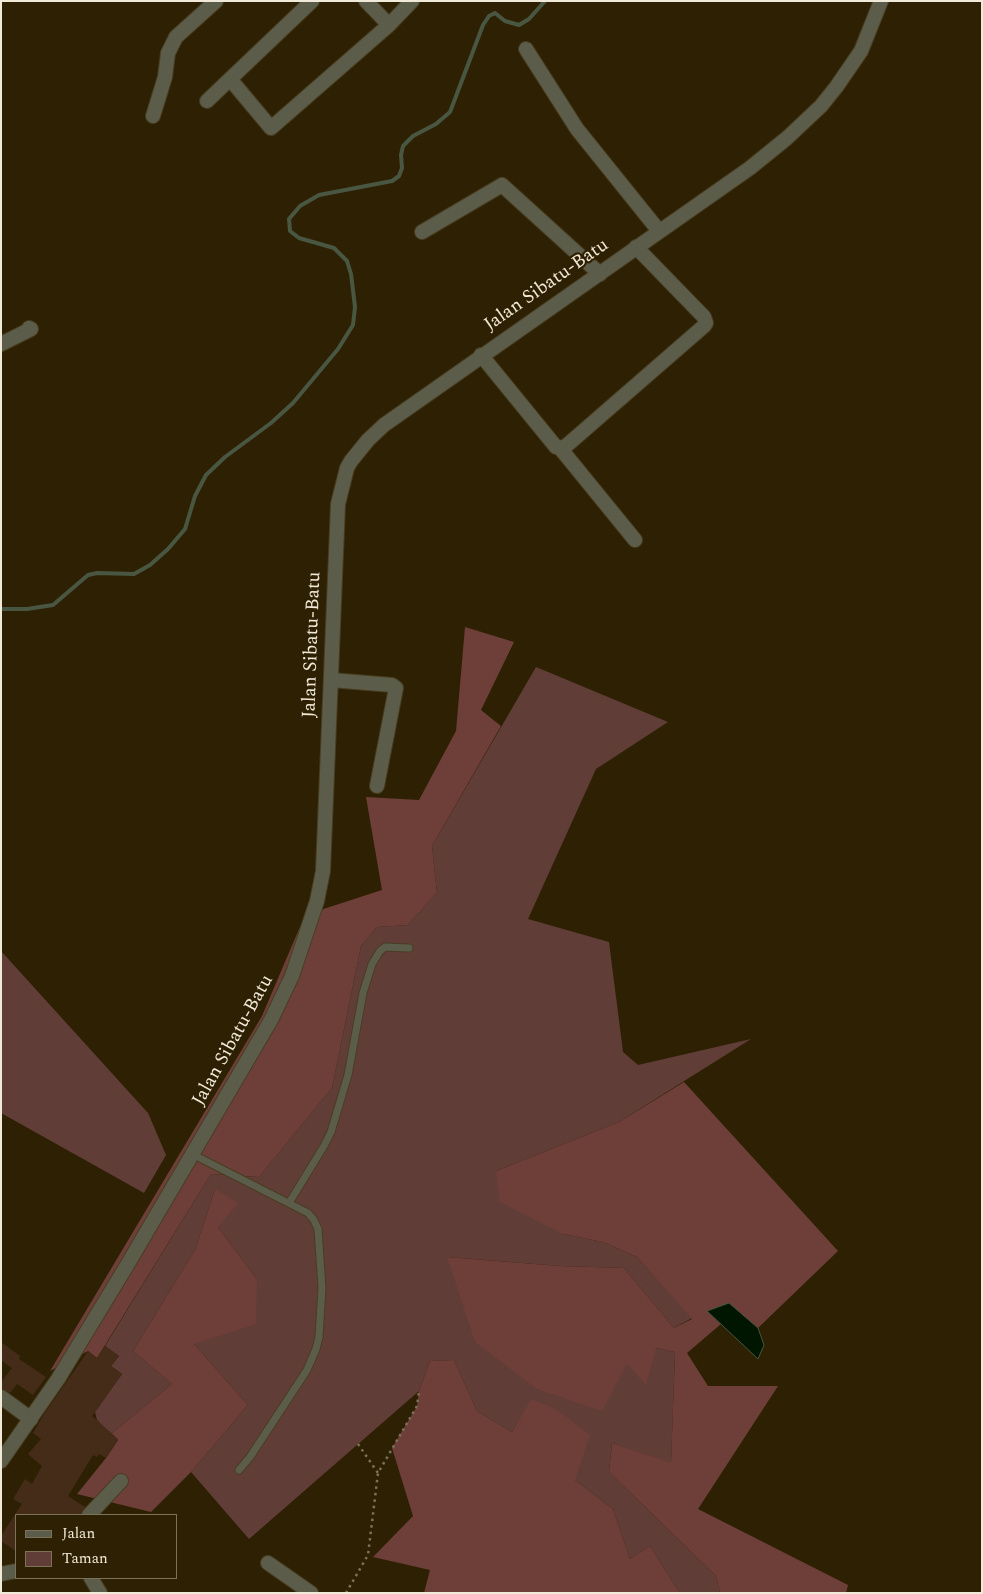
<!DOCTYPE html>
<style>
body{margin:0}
#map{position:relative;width:983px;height:1594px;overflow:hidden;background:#2e2103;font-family:Spectral,serif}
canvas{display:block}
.frame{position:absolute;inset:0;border:2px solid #f2ead9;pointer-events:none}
.legend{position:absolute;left:15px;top:1514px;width:162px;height:65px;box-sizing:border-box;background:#2e2103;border:1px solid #7c7159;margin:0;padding:6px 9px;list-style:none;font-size:15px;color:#f2ead9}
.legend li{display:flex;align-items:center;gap:10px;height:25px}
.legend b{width:25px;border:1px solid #7c7159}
</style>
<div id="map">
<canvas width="983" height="1594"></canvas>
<div class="frame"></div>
<ul class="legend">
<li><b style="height:6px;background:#5b5d4a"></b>Jalan</li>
<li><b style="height:14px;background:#613d37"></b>Taman</li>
</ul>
</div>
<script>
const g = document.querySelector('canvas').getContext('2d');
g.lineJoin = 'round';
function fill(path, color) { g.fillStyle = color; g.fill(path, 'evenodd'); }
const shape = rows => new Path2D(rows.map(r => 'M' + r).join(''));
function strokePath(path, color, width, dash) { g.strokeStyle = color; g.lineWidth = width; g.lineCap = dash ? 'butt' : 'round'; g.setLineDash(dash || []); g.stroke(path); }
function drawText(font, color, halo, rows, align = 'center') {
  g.font = font + ' Spectral,serif'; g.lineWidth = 4.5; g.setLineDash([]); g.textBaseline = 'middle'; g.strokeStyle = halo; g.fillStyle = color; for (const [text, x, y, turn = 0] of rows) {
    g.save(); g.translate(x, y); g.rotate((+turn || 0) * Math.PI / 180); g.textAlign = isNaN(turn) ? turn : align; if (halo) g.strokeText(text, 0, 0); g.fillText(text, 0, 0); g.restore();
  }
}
const green = shape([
 [536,667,668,722,596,769,528,919,609,942,623,1052,638,1065,751,1039,619,1122,496,1171,563,1234,603,1242,637,1257,692,1318,674,1328,624,1268,560,1266,448,1257,627,1364,656,1348,675,1352,671,1464,612,1443,609,1472,716,1576,720,1593,680,1593,650,1546,630,1559,613,1509,575,1480,532,1399,512,1432,477,1411,454,1360,430,1361,419,1391,249,1539,191,1472,248,1405,194,1344,257,1279,218,1227,215,1189,195,1250,133,1351,172,1384,111,1434,97,1420,95,1412,122,1374,111,1366,119,1356,105,1346,211,1174,259,1177,332,1088,361,946,377,927,408,925,437,893,432,846],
 [1,951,148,1113,166,1155,144,1193,1,1113]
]);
const forest = shape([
 [465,627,514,642,481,710,501,726,432,846,437,893,408,925,377,927,361,946,332,1088,259,1177,211,1174,97,1358,88,1351,50,1371,262,1016,305,915,382,890,366,797,419,800,456,731],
 [684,1082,838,1251,758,1328,729,1303,707,1311,721,1324,687,1353,708,1386,778,1386,698,1509,848,1585,846,1593,720,1593,716,1576,609,1472,612,1443,671,1463,675,1352,656,1348,646,1385,627,1364,602,1411,537,1389,475,1342,447,1257,560,1266,624,1268,674,1328,692,1319,637,1257,603,1242,563,1234,500,1202,496,1171,619,1122],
 [215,1189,238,1203,218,1227,257,1279,256,1324,194,1344,248,1405,191,1472,151,1512,77,1494,106,1458,118,1440,111,1434,172,1384,133,1351,195,1250],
 [454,1360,477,1411,512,1432,531,1399,556,1409,590,1435,575,1480,613,1509,630,1559,650,1546,680,1593,424,1593,430,1570,373,1557,413,1516,392,1448,417,1406,419,1391,430,1361]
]);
const water = shape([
 [729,1303,758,1328,764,1345,758,1359,707,1311,729,1303]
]);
const stream = shape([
 [1,609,27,609,53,605,88,575,97,573,134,574,150,565,168,549,185,529,195,496,206,475,225,457,271,423,293,403,338,349,353,325,355,307,351,274,347,261,334,248,299,238,290,231,289,219,300,206,319,195,392,181,399,176,402,168,401,155,403,146,413,136,436,124,450,112,483,25,489,16,495,13,505,21,519,25,529,19,545,1]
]);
const building = shape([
 [1,1342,20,1356,19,1359,46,1377,33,1395,17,1384,10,1393,1,1388,1,1382,12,1368,1,1360],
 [105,1346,119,1356,111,1366,122,1374,92,1416,118,1439,106,1458,99,1454,97,1457,93,1455,68,1496,85,1507,80,1515,16,1515,16,1551,1,1541,1,1536,22,1504,13,1499,25,1479,32,1484,42,1466,28,1454,41,1439,33,1433,44,1414,88,1351,97,1358]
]);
const path = shape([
 [358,1444,378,1473],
 [346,1593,368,1555,378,1473,417,1406,419,1391]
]);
const service = shape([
 [192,1154,308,1213,314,1220,318,1229,322,1288,319,1337,316,1349,307,1370,250,1457,239,1470],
 [289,1203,324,1146,331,1132,348,1075,363,993,372,964,380,951,385,947,409,948]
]);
const minor = shape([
 [366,1,389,25],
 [526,49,577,129,659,231],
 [230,79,271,128,389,25,412,1],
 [207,101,312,1],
 [153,116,165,77,168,53,176,37,216,1],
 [422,232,502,185,600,274],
 [1,344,31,329,29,328],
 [481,355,556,447,560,448,566,446,704,326,706,323,704,317,636,247],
 [560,448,635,540],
 [331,680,392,685,396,688,377,786],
 [1,1397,31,1419],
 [89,1515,121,1481],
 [268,1563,311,1593],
 [1,1574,16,1571],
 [91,1578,100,1593]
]);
const tertiary = shape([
 [1,1461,58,1379,129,1262,271,1020,292,976,317,901,323,871,338,504,347,468,351,461,368,440,384,425,750,168,787,138,821,106,837,86,861,51,881,1]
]);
const streetNames = [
 ["Jalan Sibatu-Batu",547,286,-35],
 ["Jalan Sibatu-Batu",313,645,-88],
 ["Jalan Sibatu-Batu",234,1041,-61]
];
fill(green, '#613d37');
fill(forest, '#6e3f38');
fill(water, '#001600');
strokePath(water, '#495641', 1);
strokePath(stream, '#495641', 4);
fill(building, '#452c18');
strokePath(service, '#493d21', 9);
strokePath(minor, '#493d21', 16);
strokePath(tertiary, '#493d21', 16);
strokePath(path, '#7c7158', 2.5, [2.5, 4]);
strokePath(service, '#5b5d4a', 7);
strokePath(minor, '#5b5d4a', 14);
strokePath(tertiary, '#5b5d4a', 14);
drawText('19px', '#f2ead9', '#2e2103', streetNames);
</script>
